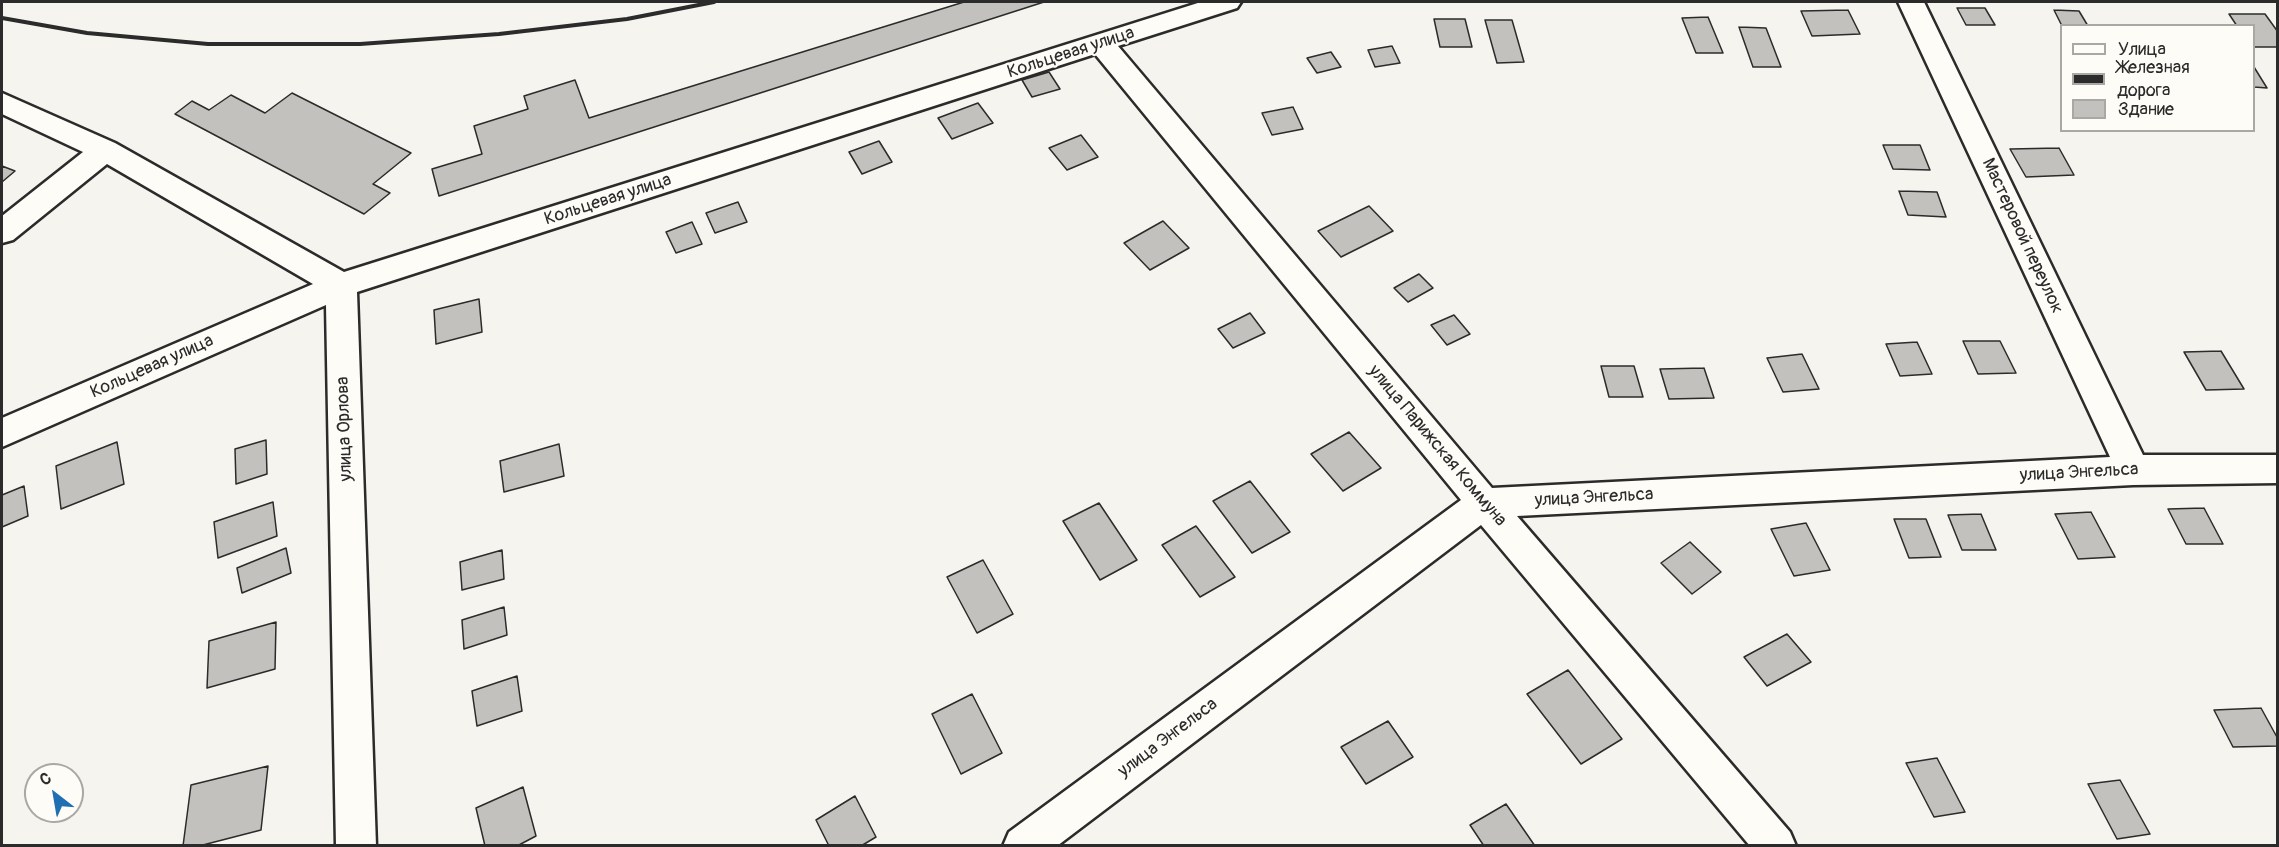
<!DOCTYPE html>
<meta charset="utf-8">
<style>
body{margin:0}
#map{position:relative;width:2279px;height:847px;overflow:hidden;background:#f5f4ef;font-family:Pangolin,sans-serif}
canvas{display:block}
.frame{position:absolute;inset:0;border:3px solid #2b2b2b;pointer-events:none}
.legend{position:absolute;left:2060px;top:24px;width:195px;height:108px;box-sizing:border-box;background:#fdfcf7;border:2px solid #a9a8a5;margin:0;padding:8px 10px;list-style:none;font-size:18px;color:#2b2b2b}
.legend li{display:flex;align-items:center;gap:12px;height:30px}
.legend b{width:30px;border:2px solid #a9a8a5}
.north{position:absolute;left:24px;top:763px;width:60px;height:60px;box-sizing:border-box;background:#fdfcf7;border:2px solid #a9a8a5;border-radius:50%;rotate:329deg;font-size:16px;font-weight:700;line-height:24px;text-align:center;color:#2b2b2b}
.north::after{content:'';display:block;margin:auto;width:21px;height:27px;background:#1f6fb2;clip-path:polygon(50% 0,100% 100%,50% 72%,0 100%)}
</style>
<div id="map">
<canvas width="2279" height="847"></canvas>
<div class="frame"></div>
<ul class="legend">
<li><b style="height:8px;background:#fdfcf7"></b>Улица</li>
<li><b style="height:8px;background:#2b2b2b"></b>Железная дорога</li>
<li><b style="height:16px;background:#c2c1be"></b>Здание</li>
</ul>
<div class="north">С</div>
</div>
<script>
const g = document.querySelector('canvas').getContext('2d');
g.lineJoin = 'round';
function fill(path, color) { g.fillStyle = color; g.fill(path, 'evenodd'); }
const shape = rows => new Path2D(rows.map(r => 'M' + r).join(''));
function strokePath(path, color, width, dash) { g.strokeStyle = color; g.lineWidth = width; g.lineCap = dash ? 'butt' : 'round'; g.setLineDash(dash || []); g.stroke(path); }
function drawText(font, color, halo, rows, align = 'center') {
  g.font = font + ' Pangolin,sans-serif'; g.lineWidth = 4.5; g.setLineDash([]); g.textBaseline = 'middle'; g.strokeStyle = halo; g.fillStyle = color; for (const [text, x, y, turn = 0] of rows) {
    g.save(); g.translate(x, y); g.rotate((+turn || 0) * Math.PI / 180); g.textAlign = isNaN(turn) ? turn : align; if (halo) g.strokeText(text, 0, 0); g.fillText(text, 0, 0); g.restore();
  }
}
const building = shape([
 [964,2,1044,2,439,196,432,169,482,154,474,126,528,109,524,96,575,80,589,118,964,2],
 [1957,8,1985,8,1995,25,1966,25,1957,8],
 [1848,10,1860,34,1812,36,1801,11,1848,10],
 [2054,10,2079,11,2088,26,2062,26,2054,10],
 [2229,14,2265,14,2278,32,2278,47,2254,47,2254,26,2237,26,2229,14],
 [1708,17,1723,53,1696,53,1682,18,1708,17],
 [1434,19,1465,19,1472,47,1440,47,1434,19],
 [1485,20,1512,20,1524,62,1497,63,1485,20],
 [1739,27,1766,28,1781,67,1753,67,1739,27],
 [1392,46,1400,63,1375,67,1368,50,1392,46],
 [1331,52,1341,67,1317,73,1307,58,1331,52],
 [2254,67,2267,88,2254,87,2254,67],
 [1049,72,1060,89,1032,97,1022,80,1049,72],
 [292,93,411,153,373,184,390,193,364,214,175,114,192,101,209,110,231,95,265,113,292,93],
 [978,103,993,123,952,139,938,118,978,103],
 [1293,107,1303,129,1272,135,1262,113,1293,107],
 [1081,135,1098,157,1067,170,1049,148,1081,135],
 [879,141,892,162,862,174,849,152,879,141],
 [1883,145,1920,145,1930,170,1893,169,1883,145],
 [2059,148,2074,175,2026,177,2010,149,2059,148],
 [2,166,15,171,2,182,2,166],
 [1899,191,1937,192,1946,217,1908,215,1899,191],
 [738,202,747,222,715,233,706,213,738,202],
 [1369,206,1393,231,1341,257,1318,231,1369,206],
 [1163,221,1189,248,1150,270,1124,243,1163,221],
 [692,222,702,244,676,253,666,232,692,222],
 [1419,274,1433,288,1408,302,1394,288,1419,274],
 [479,299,482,332,436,344,434,310,479,299],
 [1250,313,1265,333,1233,348,1218,329,1250,313],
 [1454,315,1470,334,1447,345,1431,325,1454,315],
 [1963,341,2000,341,2016,373,1978,374,1963,341],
 [1917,342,1932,374,1900,376,1886,344,1917,342],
 [2221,351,2244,389,2206,390,2184,352,2221,351],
 [1802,354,1819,389,1783,392,1767,358,1802,354],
 [1601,366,1634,366,1643,397,1609,397,1601,366],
 [1704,368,1714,398,1669,399,1660,369,1704,368],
 [1349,432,1381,468,1343,491,1311,454,1349,432],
 [266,440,267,474,236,484,235,449,266,440],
 [117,442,124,484,61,509,56,466,117,442],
 [559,444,564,476,504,492,500,461,559,444],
 [1250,481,1290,532,1252,553,1213,501,1250,481],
 [24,486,28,516,2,527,2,495,24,486],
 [273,502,277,536,218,558,214,522,273,502],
 [1099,503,1137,560,1100,580,1063,521,1099,503],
 [2204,508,2223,544,2186,544,2168,509,2204,508],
 [2091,512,2115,557,2078,559,2055,514,2091,512],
 [1981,514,1996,550,1962,550,1948,515,1981,514],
 [1894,519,1926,519,1941,557,1909,558,1894,519],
 [1806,523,1830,570,1794,576,1771,529,1806,523],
 [1196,526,1235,577,1200,597,1162,545,1196,526],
 [1690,542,1721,572,1692,594,1661,563,1690,542],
 [286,548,291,573,242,593,237,568,286,548],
 [502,550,504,579,462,590,460,562,502,550],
 [983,560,1013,614,977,633,947,577,983,560],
 [504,607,507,635,464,649,462,620,504,607],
 [276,622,275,669,207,688,209,641,276,622],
 [1787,634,1811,662,1767,686,1744,657,1787,634],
 [1568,670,1622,739,1581,764,1527,694,1568,670],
 [517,676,522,711,477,726,472,691,517,676],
 [972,694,1002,753,961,774,932,714,972,694],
 [2261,708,2278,739,2278,746,2233,747,2214,710,2261,708],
 [1388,721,1413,757,1366,784,1341,747,1388,721],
 [1937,758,1965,812,1934,817,1906,763,1937,758],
 [268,766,261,830,199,846,183,846,191,785,268,766],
 [2120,780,2150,834,2117,839,2088,784,2120,780],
 [523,787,536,836,517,846,485,846,476,808,523,787],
 [855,796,876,837,861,846,829,846,816,820,855,796],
 [1506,804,1535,846,1484,846,1470,825,1506,804]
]);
const street = shape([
 [1201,2,1241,2,1237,8,1118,46,1492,488,2110,457,1898,2,1924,2,2143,455,2278,455,2278,483,2133,485,1517,516,1790,832,1796,846,1750,846,1481,525,1057,846,1003,846,1009,832,1461,500,1095,54,357,292,376,846,336,846,326,305,2,447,2,418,313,284,107,164,13,240,2,243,2,216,83,152,2,114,2,93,115,143,344,272,1201,2]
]);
const rail = shape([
 [2,18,87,33,208,44,360,44,499,34,627,19,714,2]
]);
const streetNames = [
 ["Кольцевая улица",1071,53,-18],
 ["Кольцевая улица",608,200,-18],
 ["Мастеровой переулок",2022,236,65],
 ["Кольцевая улица",152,367,-24],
 ["улица Орлова",345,429,-92],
 ["улица Парижская Коммуна",1437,446,50],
 ["улица Энгельса",2079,473,-3],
 ["улица Энгельса",1594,498,-3],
 ["улица Энгельса",1168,738,-37]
];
fill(building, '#c2c1be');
strokePath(building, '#2b2b2b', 1.5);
strokePath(street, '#2b2b2b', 5);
fill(street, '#fdfcf7');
strokePath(rail, '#2b2b2b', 4);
drawText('18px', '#2b2b2b', '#fdfcf7', streetNames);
</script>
